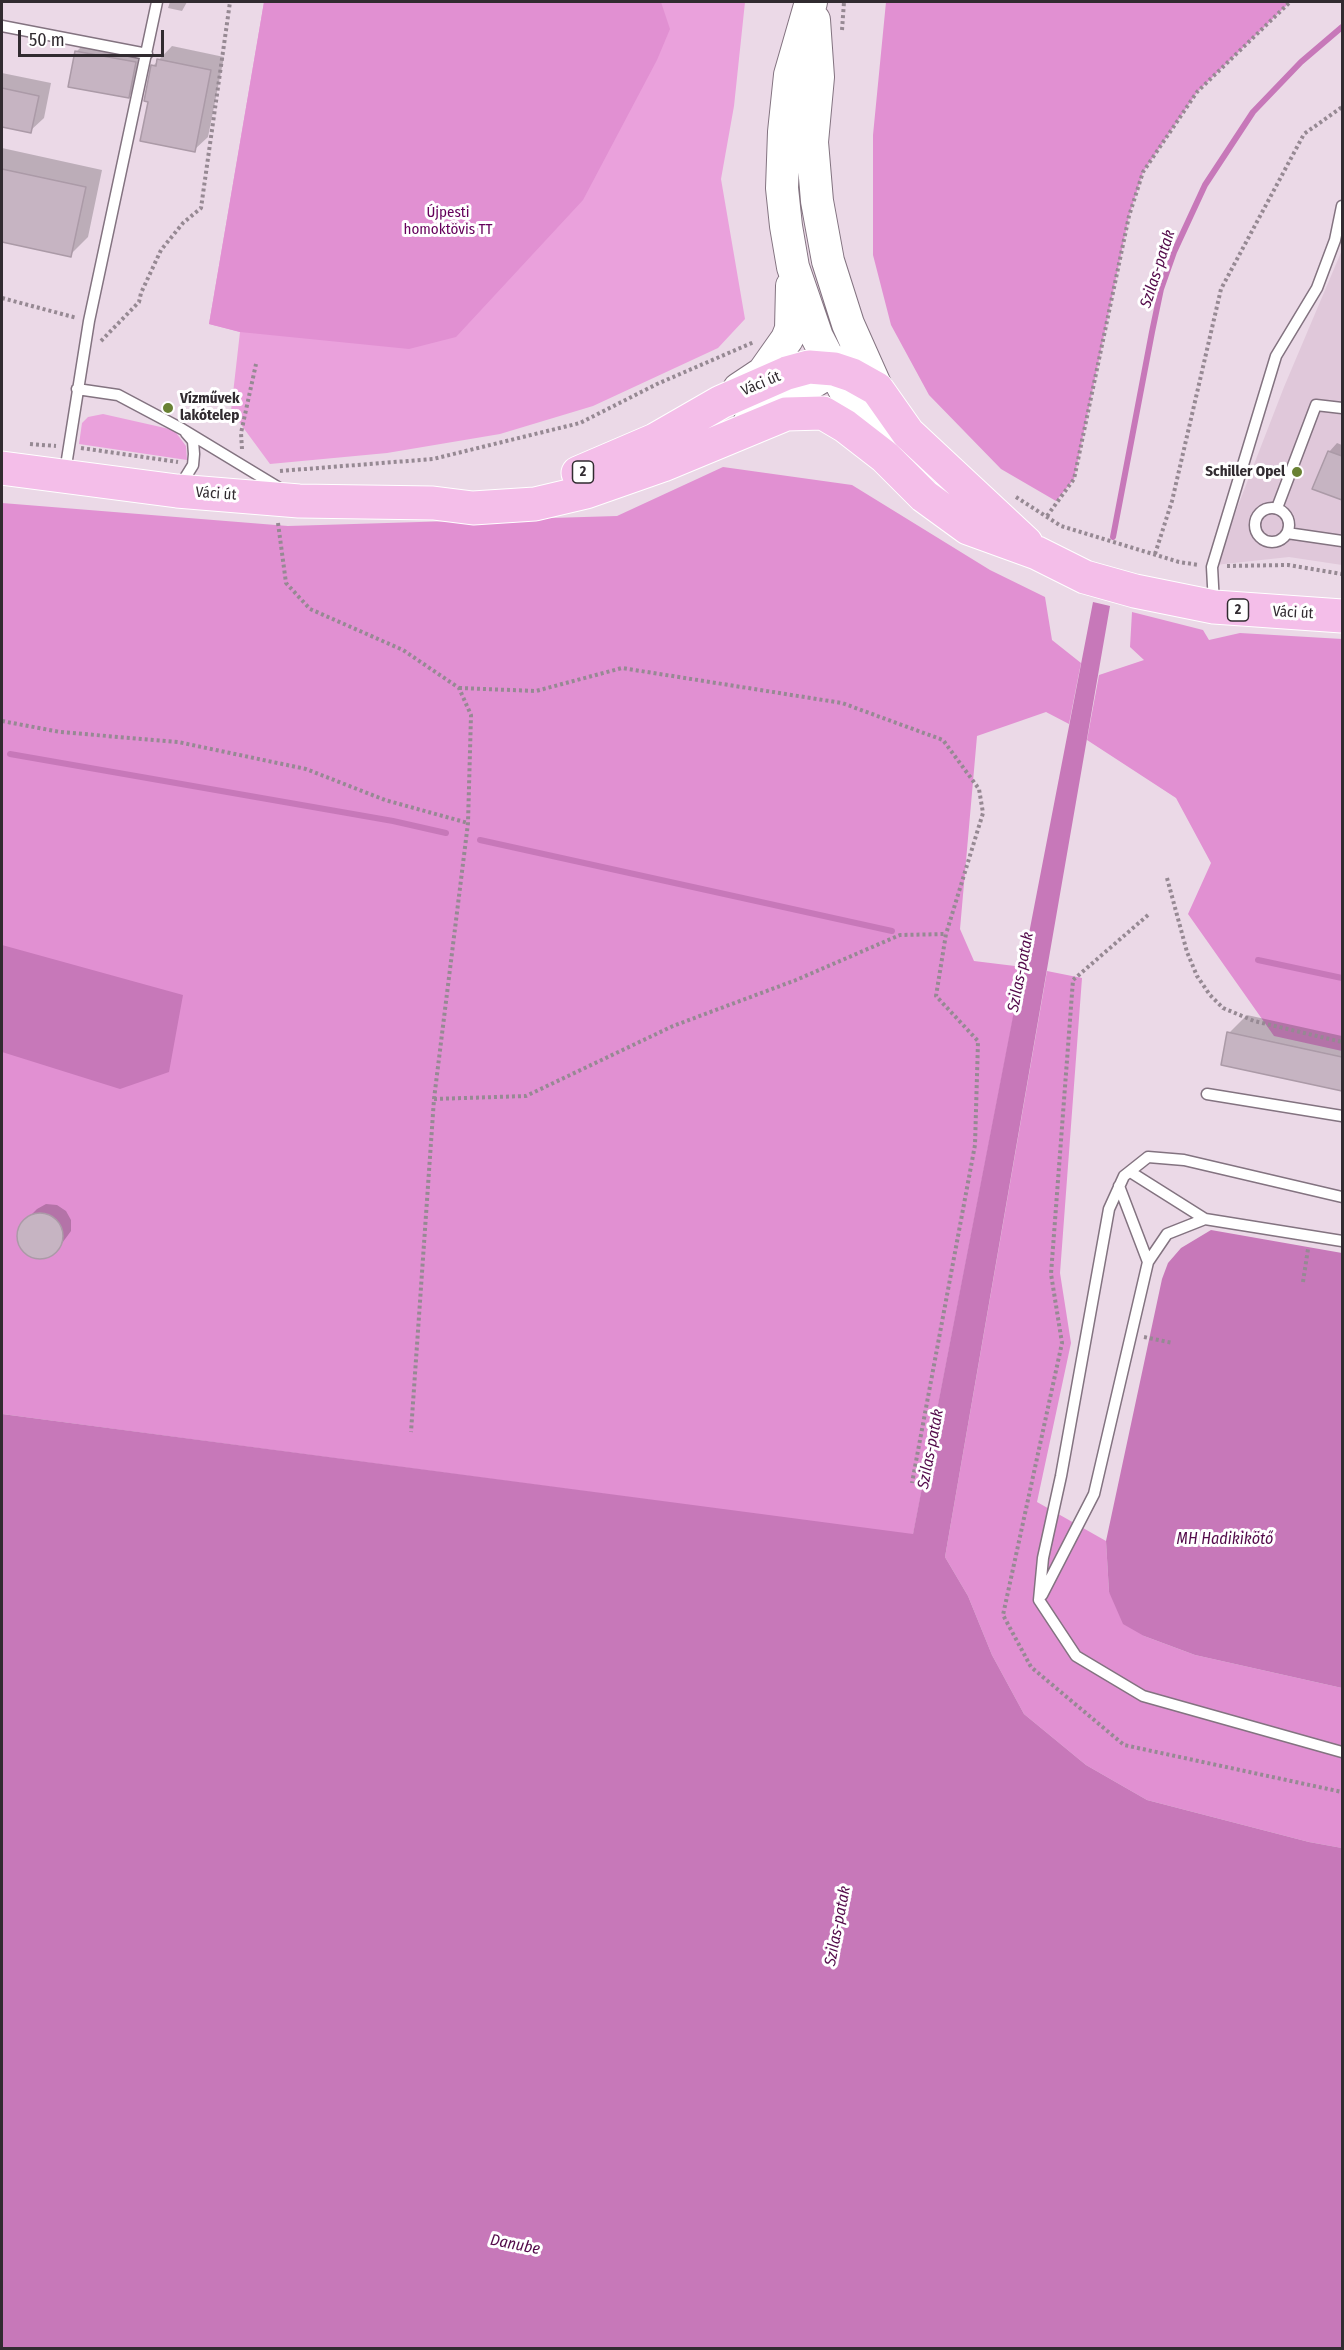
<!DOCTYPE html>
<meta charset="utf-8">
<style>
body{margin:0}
#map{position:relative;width:1344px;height:2350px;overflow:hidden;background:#ebd9e7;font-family:"Fira Sans Condensed",sans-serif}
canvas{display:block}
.frame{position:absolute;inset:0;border:3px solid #312b30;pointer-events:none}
.scale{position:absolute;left:18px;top:30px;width:146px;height:27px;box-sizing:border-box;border:3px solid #312b30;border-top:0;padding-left:8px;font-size:18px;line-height:21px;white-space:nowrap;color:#312b30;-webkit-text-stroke:4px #fff;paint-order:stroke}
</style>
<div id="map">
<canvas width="1344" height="2350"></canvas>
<div class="frame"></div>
<div class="scale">50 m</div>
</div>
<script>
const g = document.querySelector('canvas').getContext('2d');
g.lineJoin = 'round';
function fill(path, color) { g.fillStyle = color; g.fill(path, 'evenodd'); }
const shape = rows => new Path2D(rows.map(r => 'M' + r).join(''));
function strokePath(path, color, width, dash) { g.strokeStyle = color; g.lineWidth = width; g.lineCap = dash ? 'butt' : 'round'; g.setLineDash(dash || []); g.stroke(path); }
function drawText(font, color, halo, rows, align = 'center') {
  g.font = font + ' "Fira Sans Condensed",sans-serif'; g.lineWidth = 6; g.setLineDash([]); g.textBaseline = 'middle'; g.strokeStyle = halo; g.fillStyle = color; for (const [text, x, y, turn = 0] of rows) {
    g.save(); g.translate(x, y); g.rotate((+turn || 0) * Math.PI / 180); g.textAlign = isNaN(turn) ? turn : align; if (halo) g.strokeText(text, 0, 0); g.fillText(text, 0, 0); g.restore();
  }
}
const built = shape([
 [1342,250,1342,565,1289,557,1215,565,1284,387]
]);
const green = shape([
 [264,2,745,2,734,106,721,179,745,319,718,348,593,406,500,434,387,453,270,464,231,411,240,332,209,324],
 [103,414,174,430,186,446,187,460,79,444,82,423,88,417]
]);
const forest = shape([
 [264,2,661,2,670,29,657,60,583,200,456,337,409,349,240,332,209,324],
 [886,2,1290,2,1197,92,1143,172,1129,216,1074,479,1056,501,1001,469,929,395,891,325,873,255,873,135],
 [723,467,852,485,990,570,1045,597,1052,640,1081,663,1069,724,1046,712,977,736,960,929,974,961,1023,967,913,1535,2,1414,2,503,288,526,617,516],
 [1132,612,1203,630,1209,640,1240,633,1342,639,1342,1051,1274,1036,1188,914,1211,863,1176,798,1087,740,1099,675,1144,660,1130,647],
 [1047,971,1082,978,1060,1273,1071,1343,1037,1502,1106,1541,1109,1592,1144,1636,1195,1655,1342,1688,1342,1848,1309,1842,1147,1800,1086,1765,1024,1714,992,1655,968,1596,945,1557]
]);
const water = shape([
 [1093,602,1110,606,945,1557,968,1596,992,1655,1024,1714,1086,1765,1147,1800,1309,1842,1342,1848,1342,2348,2,2348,2,1414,913,1534],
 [2,945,183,995,169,1072,120,1089,2,1052],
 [1211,1230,1342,1253,1342,1688,1195,1655,1144,1636,1123,1624,1109,1592,1106,1541,1162,1279,1168,1263,1181,1248]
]);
const shadow = shape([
 [170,2,187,2,182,11,168,8],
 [89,39,149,50,142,83,128,97,76,52],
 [172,46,224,57,208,137,194,150,150,101,153,66],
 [2,73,51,83,44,118,30,131,2,125],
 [2,148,102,170,88,237,70,255,2,240],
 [1337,443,1342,445,1342,499,1314,488,1329,452],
 [1247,1015,1342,1036,1342,1090,1222,1064,1229,1033],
 [46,1204,57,1205,66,1211,71,1220,71,1231,57,1250,49,1256,38,1257,29,1254,21,1246,19,1236,21,1226,28,1218,37,1209]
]);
const stream = shape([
 [1113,537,1152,332,1161,289,1174,252,1205,185,1253,112,1301,62,1342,27],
 [10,754,393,821,446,833],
 [480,840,892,931],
 [1258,960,1342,978]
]);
const building = shape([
 [75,51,136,62,129,98,68,87,75,51],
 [157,59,211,70,195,152,140,141,148,102,144,101,151,65,156,66,157,59],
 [2,88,39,96,31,133,2,127,2,88],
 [2,169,86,187,71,257,2,242,2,169],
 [1328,451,1342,456,1342,500,1312,489,1328,451],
 [1227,1032,1342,1057,1342,1091,1221,1065,1227,1032],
 '17 1236a23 23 0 1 1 46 0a23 23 0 1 1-46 0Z'
]);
const path = shape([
 [842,30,844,2],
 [2,298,77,318],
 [101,341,139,302,141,293,161,250,183,223,201,208,230,2],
 [30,444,56,446],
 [81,448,178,462],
 [242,449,241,433,256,364],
 [280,471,433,459,580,423,657,384,754,342],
 [1016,497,1061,526,1179,562,1199,565],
 [1047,516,1074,479,1129,216,1143,172,1197,92,1290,2],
 [278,523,286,583,310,609,403,650,459,688,471,715,468,823,434,1099,411,1432],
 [1155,554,1172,501,1221,289,1304,134,1342,107],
 [1227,566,1288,565,1342,574],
 [459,688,536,691,622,668,842,703,943,740,979,789,983,813,946,934],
 [2,721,60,732,178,742,306,769,385,800,468,823],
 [1167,878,1187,952,1197,976,1210,995,1223,1008,1254,1021,1342,1042],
 [1148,915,1073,980,1051,1274,1062,1343,1003,1615,1031,1667,1124,1745,1342,1792],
 [434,1099,526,1096,673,1026,796,980,900,935,946,934,936,996,978,1041,975,1145,912,1483],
 [1303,1282,1308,1249],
 [1144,1337,1173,1343]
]);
const service = shape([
 [2,26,147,54],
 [77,389,118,395,182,429,281,489],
 [65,472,89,321,157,2],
 [180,486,193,465,194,454,193,441,186,433],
 '1255 525a17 17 0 1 1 34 0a17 17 0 1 1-34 0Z',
 [1277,508,1316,405,1342,408],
 [1287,533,1342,541],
 [1214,604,1212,567,1276,356,1317,288,1335,240,1342,206],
 [1207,1094,1342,1116],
 [1132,1173,1205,1219],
 [1119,1186,1148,1262],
 [1342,1197,1184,1160,1148,1157,1124,1176,1109,1209,1061,1476,1043,1558,1039,1600,1076,1656,1143,1696,1342,1752],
 [1042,1595,1094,1494,1148,1262,1167,1234,1205,1219,1342,1241]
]);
const secondary = shape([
 [811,2,790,75,784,132,782,188,786,226,793,267,817,337,853,406,882,452],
 [814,20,818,77,812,142,817,201,828,261,848,324,877,389],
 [739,389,763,373,787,339,791,329,792,286],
 [750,421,834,369,837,362]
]);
const primary = shape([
 [2,468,177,491,299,501,433,503,473,508,535,504,586,492,663,465,786,414,823,413,845,426,885,457,924,496,968,528,1037,553,1085,577,1135,591,1214,607,1342,616],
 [578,473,655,440,721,402,787,373,809,367,834,369,852,375,877,389,908,433,1026,543]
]);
const markers = [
 [168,408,6,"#698133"],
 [1297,472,6,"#698133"]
];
const shields = [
 [583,472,21],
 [1238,610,21]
];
const shieldNames = [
 ["2",583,472],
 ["2",1238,610]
];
const parkNames = [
 ["Újpesti",448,213],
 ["homoktövis TT",448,230]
];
const streetNames = [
 ["Váci út",761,384,-23],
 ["Váci út",216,494,4],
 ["Váci út",1293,613,3]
];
const poiNames = [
 ["Vízművek",180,399],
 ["lakótelep",180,416],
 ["Schiller Opel",1285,472,"right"]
];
const waterNames = [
 ["Szilas-patak",1158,269,-72],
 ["Szilas-patak",1021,972,-79],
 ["Szilas-patak",931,1449,-79],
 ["MH Hadikikötő",1225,1540],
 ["Szilas-patak",838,1926,-79],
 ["Danube",515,2245,11]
];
fill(built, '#e0c8da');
fill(green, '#eaa1dc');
fill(forest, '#e190d2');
fill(water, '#c778b9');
fill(shadow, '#0003');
strokePath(stream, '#c778b9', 6);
fill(building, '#c6b4c2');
strokePath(building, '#ab9aa7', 1.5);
strokePath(service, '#837380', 13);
strokePath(secondary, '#837380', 34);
strokePath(primary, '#fff', 35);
strokePath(path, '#968993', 4, [3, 3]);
strokePath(service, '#fff', 10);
strokePath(secondary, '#fff', 32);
strokePath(primary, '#f4bee9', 33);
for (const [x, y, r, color] of markers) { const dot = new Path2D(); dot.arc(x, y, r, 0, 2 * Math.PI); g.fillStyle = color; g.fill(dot); strokePath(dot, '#fff', 2); }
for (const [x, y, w] of shields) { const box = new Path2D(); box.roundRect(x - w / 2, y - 11, w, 22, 4.5); g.fillStyle = '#fff'; g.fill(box); strokePath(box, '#312b30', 1.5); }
drawText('bold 14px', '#312b30', null, shieldNames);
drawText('15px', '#65005b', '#fff', parkNames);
drawText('15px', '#312b30', '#fff', streetNames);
drawText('bold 15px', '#312b30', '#fff', poiNames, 'left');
drawText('italic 16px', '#530a4a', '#fff', waterNames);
</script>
